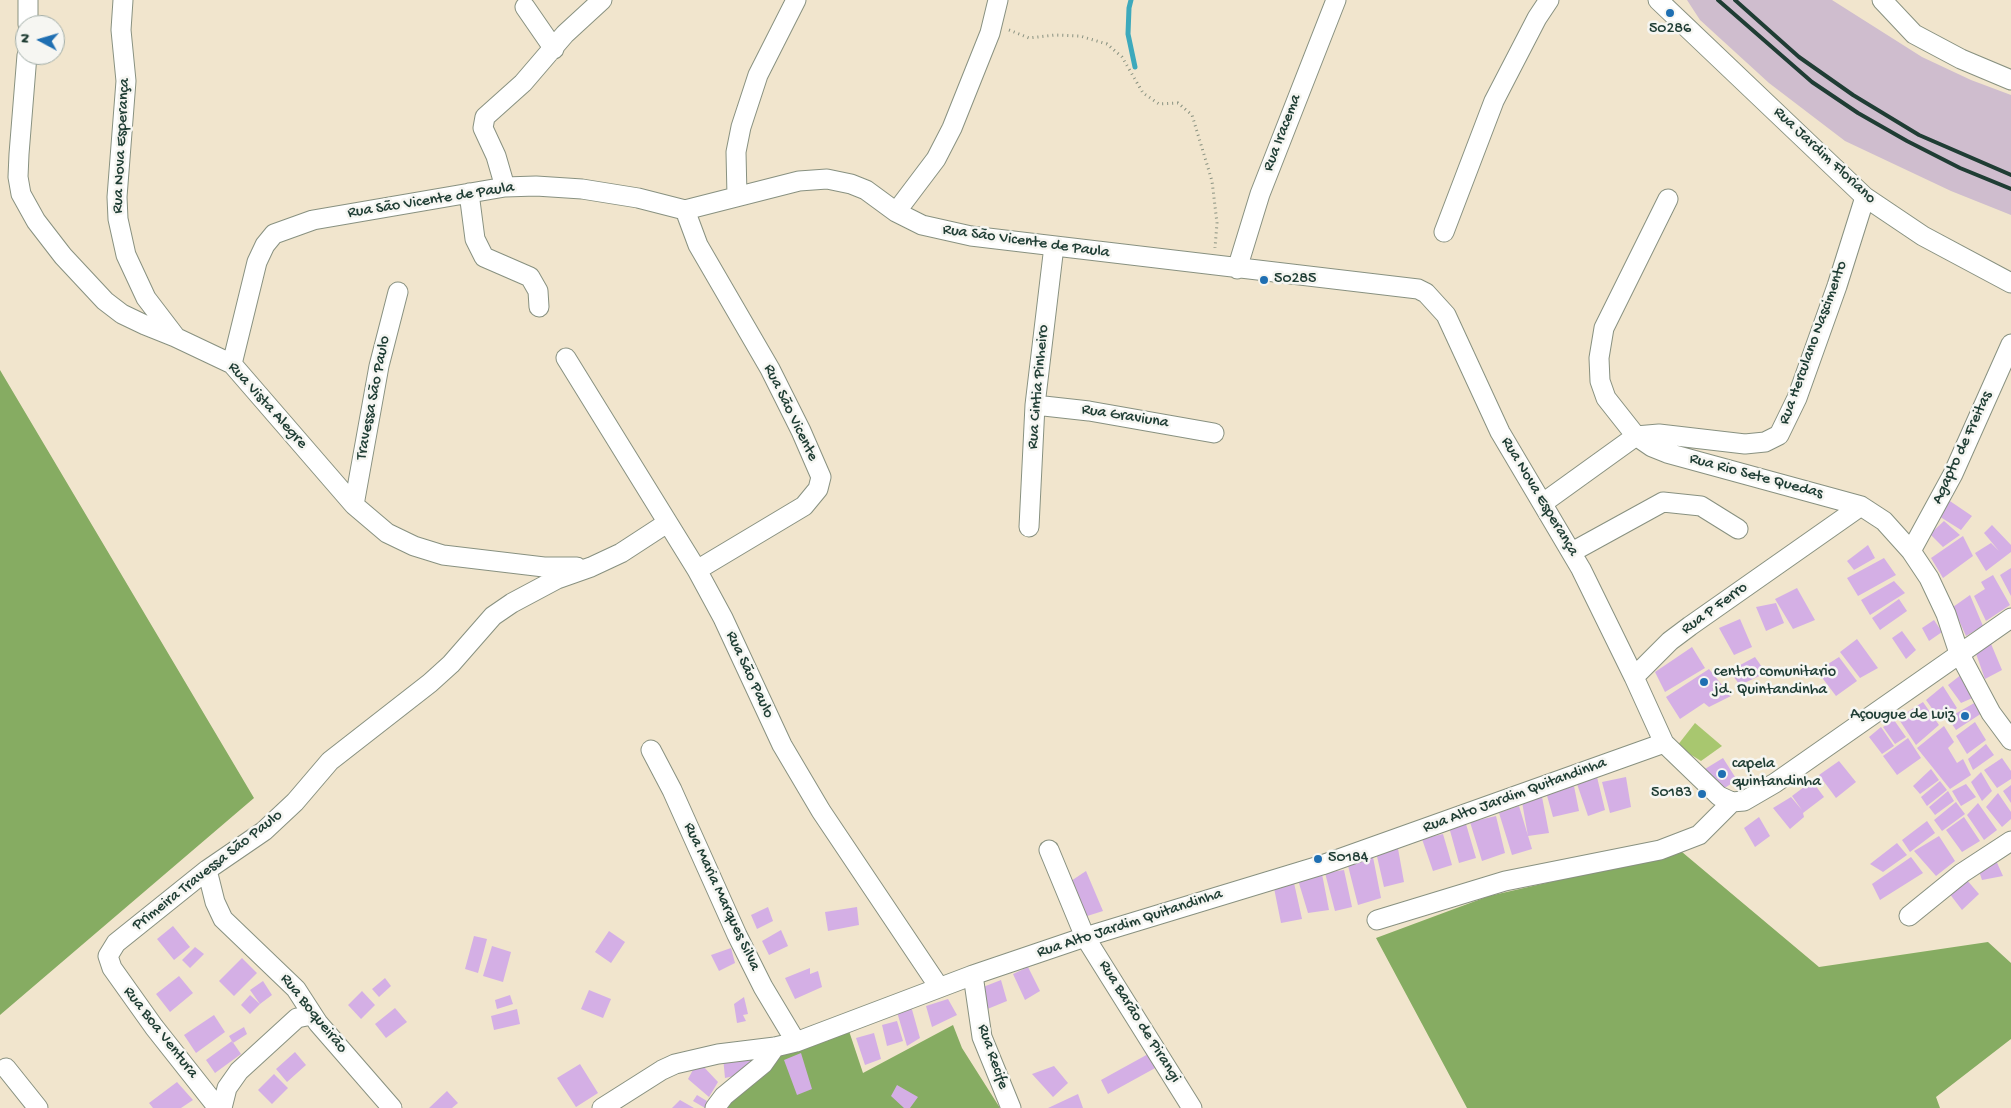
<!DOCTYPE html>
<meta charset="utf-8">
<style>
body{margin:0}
#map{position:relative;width:2011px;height:1108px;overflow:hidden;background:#f1e5cd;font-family:"Gochi Hand",sans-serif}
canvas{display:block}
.north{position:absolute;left:15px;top:15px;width:50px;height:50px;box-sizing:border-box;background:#f6f6f2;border:1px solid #a0aca6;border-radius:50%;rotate:276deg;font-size:14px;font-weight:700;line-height:20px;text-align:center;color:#1f3d34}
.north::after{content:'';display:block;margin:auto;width:18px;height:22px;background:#1f6fb2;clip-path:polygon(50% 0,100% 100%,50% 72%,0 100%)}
</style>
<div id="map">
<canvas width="2011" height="1108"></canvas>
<div class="north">N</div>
</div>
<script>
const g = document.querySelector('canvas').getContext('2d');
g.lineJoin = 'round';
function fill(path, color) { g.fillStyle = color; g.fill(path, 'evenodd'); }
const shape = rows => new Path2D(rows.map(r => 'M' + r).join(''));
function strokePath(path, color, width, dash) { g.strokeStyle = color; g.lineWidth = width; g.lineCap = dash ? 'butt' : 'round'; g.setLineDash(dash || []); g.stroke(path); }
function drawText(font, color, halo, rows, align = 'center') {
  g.font = font + ' "Gochi Hand",sans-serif'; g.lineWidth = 5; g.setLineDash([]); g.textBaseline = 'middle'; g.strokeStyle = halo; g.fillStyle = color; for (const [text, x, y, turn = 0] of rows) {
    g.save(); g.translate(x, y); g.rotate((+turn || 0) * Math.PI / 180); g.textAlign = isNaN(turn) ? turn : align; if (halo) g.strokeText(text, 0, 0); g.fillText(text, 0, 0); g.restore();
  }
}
const industrial = shape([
 [1687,0,1832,0,1922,57,1971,80,2011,95,2011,215,1951,191,1845,141,1769,83,1700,20]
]);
const green = shape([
 [1695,723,1722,746,1701,761,1677,746]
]);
const forest = shape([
 [0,370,254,798,0,1015],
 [1682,852,1819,967,1988,942,2011,963,2011,1039,1936,1097,1940,1108,1467,1108,1376,938,1489,896],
 [953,1025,962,1048,1000,1108,727,1108,736,1095,773,1057,848,1028,863,1073]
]);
const stream = shape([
 [1131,0,1129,8,1128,34,1135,67]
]);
const building = shape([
 [1944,497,1972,516,1961,530,1934,513],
 [1944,521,1960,535,1943,547,1930,534],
 [1992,525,2011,545,2011,552,1986,571,1975,553,1991,543,1999,551,1984,533],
 [1963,536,1973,556,1943,578,1931,558],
 [1868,545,1875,558,1854,570,1847,561],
 [1884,558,1896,575,1858,596,1847,578],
 [2011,568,2011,596,2000,575],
 [1993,575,2010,605,1986,621,1974,596,1985,589,1981,582],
 [1894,581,1905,593,1870,615,1861,600],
 [1797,588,1815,620,1793,629,1775,599],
 [1970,595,1983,626,1966,636,1953,607],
 [1899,599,1907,611,1880,630,1872,618],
 [1776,603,1784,623,1766,631,1756,607],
 [1740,619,1752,647,1734,655,1719,628],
 [1934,620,1942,632,1929,641,1922,628],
 [1902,631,1916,650,1906,659,1892,638],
 [1857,639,1878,668,1860,678,1840,652],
 [1989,639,2002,670,1985,679,1974,648],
 [1692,647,1705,668,1665,692,1655,672],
 [1755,657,1766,673,1740,685,1729,671],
 [1839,657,1857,681,1836,696,1817,671],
 [1709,669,1731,696,1709,707,1704,703,1680,719,1666,697],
 [1962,674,1977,696,1961,703,1948,685],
 [1943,686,1957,708,1941,721,1926,700],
 [1923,702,1939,725,1916,745,1898,718],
 [1976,702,1982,713,1956,730,1948,718],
 [1894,720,1906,737,1895,744,1883,727],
 [1975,722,1986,740,1967,754,1956,736],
 [1944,726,1954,742,1948,748,1957,763,1963,759,1971,775,1950,789,1917,748],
 [1881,727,1894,746,1882,754,1869,737],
 [1908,738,1921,758,1897,775,1883,756],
 [1986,744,1994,755,1973,770,1968,759],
 [1723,758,1737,780,1723,789,1705,769],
 [2002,758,2011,771,2011,779,1997,788,1984,770],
 [1839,761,1856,782,1836,798,1819,775],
 [1931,769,1939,780,1920,794,1913,786],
 [1981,772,1992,791,1982,801,1971,782],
 [1597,777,1605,810,1588,816,1577,784],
 [1626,777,1631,807,1610,813,1602,782],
 [1812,781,1824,797,1803,813,1804,817,1790,829,1773,808,1791,797,1802,810,1792,796],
 [1940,781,1947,790,1927,806,1921,797],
 [1966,784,1976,797,1961,806,1952,791],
 [2011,785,2011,803,2003,791],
 [1574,786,1579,811,1553,817,1546,792],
 [1948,791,1954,801,1935,815,1929,807],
 [1998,793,2011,812,2011,819,2002,827,1986,807],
 [1542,797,1549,833,1528,836,1522,802],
 [1956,802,1965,814,1942,831,1934,820],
 [1978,803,1997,830,1984,840,1967,815],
 [1519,806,1532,849,1512,855,1499,813],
 [1496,816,1505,853,1482,861,1470,822],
 [1759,817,1770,836,1755,847,1744,828],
 [1964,817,1980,841,1962,852,1946,830],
 [1927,821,1935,833,1910,852,1902,840],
 [1466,824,1476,858,1459,863,1449,827],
 [1443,834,1452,865,1433,871,1422,839],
 [1939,836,1955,861,1936,876,1914,851],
 [1397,843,1404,882,1384,887,1376,852],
 [1897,843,1907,855,1883,872,1870,864],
 [1372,852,1381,898,1358,905,1346,858],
 [1994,856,2003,876,1982,880,1977,865],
 [1911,857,1923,873,1880,900,1872,884],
 [1344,870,1352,907,1335,911,1325,873],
 [1086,871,1103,911,1084,917,1071,881],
 [1322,874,1329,910,1308,913,1298,880],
 [1966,879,1979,894,1962,910,1949,893],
 [1294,883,1302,919,1281,923,1274,888],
 [768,907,773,921,757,929,751,915],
 [857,907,859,925,828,931,825,912],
 [173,926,190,947,174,960,157,939],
 [781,930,788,946,769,955,762,941],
 [609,931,625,942,611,963,595,952],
 [474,936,487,939,478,973,465,969],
 [492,946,511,952,503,982,483,976],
 [195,947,204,954,190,968,182,960],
 [731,948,735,963,719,971,711,955],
 [242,958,257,973,234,996,219,981],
 [1028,967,1040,991,1025,1000,1013,974],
 [810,968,810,974,818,971,822,987,795,999,785,978],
 [179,976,193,993,170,1012,156,994],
 [385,978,391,986,379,997,372,989],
 [1001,980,1007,1001,985,1010,978,989],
 [263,981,272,995,260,1004,250,990],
 [589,990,611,999,603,1018,581,1009],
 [362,991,375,1005,361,1019,348,1005],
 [250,995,260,1004,250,1014,241,1005],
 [510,995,513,1004,497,1009,495,1000],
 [744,997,748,1014,743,1015,746,1021,737,1023,734,1004],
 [948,999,957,1015,932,1027,926,1006],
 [911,1006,920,1038,907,1046,897,1012],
 [395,1008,407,1022,386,1038,375,1024],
 [517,1009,520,1024,494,1030,491,1016],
 [214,1015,225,1032,196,1053,184,1035],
 [897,1021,903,1041,887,1046,882,1025],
 [244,1027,247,1034,233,1043,229,1036],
 [874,1033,881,1059,865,1065,856,1038],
 [232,1041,241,1054,215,1073,206,1060],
 [295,1052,306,1065,287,1082,276,1069],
 [760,1053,752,1072,725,1078,723,1057],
 [801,1053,812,1089,797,1095,784,1060],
 [1150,1053,1157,1067,1108,1094,1101,1080],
 [580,1064,598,1093,576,1107,557,1078],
 [702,1065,718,1082,709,1097,688,1079,695,1066],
 [1054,1066,1068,1083,1053,1097,1032,1074],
 [274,1074,288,1088,272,1104,258,1090],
 [177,1082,193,1100,181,1108,153,1108,149,1103],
 [897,1085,918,1097,910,1108,904,1108,891,1096],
 [447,1091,458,1103,452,1108,429,1108],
 [1078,1094,1083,1108,1048,1108],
 [697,1095,707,1101,705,1108,693,1101],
 [680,1100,694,1108,672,1108]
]);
const path = shape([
 [1009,30,1029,38,1055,35,1080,36,1107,44,1122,57,1143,93,1159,104,1178,103,1192,115,1212,181,1217,223,1215,248]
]);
const minor = shape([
 [123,0,121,30,126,81,117,197,118,219,126,255,146,298,175,336],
 [1658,0,1865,197,1923,236,2011,283],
 [1882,0,1914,34,1961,59,2011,80],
 [525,7,554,49],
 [28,25,28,0],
 [27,55,19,154,18,177,21,194,36,221,63,256,105,301,122,314,145,325,175,337,232,364,354,505,387,533,414,546,443,555,544,567,577,567],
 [505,187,496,156,483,128,485,117,523,83,565,34,602,0],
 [469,193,475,239,484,257,530,277,538,291,539,307],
 [737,196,736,152,741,127,758,75,796,0],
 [1668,199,1604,328,1599,358,1600,381,1606,398,1636,436,1652,447,1667,453,1861,506,1884,521,1911,551,1929,578,1946,614,1959,653,1991,713,2011,740],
 [685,210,698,245,770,369,801,431,821,477,818,489,804,506,697,570],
 [896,212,936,159,952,128,990,33,998,0],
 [1444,232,1494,101,1537,18,1549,0],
 [1237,269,1260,194,1336,0],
 [566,358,697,570,723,618,782,745,821,811,939,987],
 [232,364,257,262,265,245,274,234,313,220,505,187,536,186,582,189,638,198,685,210,799,181,827,179,851,184,866,190,896,212,922,225,971,236,1418,289,1426,293,1446,315,1500,432,1581,569,1634,677],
 [1035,405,1089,411,1214,433],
 [1543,503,1636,436,1659,434,1745,444,1765,442,1779,435,1797,398,1837,286,1865,197],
 [354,505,379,366,398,292],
 [1861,506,1690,626,1670,641,1634,677,1664,743,1719,796,1732,802,1744,801,1775,783,2011,618],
 [1029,527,1035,405,1054,246],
 [1911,551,1953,474,2011,344],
 [1572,552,1663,502,1701,506,1738,529],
 [651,750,672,790,737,935,763,987,796,1042],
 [1049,850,1085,937,1192,1108],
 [207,870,215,902,223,919,296,989,318,1023,392,1108],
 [1909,916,1962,873,2011,841],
 [1377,920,1505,881,1660,850,1699,835,1732,802],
 [973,975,982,1037,1011,1108],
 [6,1068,38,1108],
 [218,1108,154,1027,112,968,108,956,116,943,207,870,264,831,295,802,330,761,430,683,451,664,493,616,512,603,557,579,591,567,621,553,667,523],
 [222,1108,227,1088,239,1071,297,1018,311,1015],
 [602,1108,662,1070,675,1064,718,1054,775,1047,796,1042,973,975,1085,937,1322,865,1664,743],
 [715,1108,724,1096,763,1064,775,1047]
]);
const rail = shape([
 [1718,0,1812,82,1858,113,1907,141,1960,168,2011,189],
 [1735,0,1799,57,1853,95,1919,135,2011,175]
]);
const markers = [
 [1670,13,5,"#1f6fb2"],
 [1264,280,5,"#1f6fb2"],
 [1704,682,5,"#1f6fb2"],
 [1965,716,5,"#1f6fb2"],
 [1722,774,5,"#1f6fb2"],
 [1702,794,5,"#1f6fb2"],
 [1318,859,5,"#1f6fb2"]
];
const poiNames = [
 ["50286",1670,30,"center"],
 ["50285",1274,280],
 ["centro comunitario",1714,673],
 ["jd. Quintandinha",1714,691],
 ["Açougue de Luiz",1955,716,"right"],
 ["capela",1732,765],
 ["quintandinha",1732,783],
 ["50183",1692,794,"right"],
 ["50184",1328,859]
];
const streetNames = [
 ["Rua Iracema",1283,133,-69],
 ["Rua Nova Esperança",122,146,-87],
 ["Rua Jardim Floriano",1824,156,43],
 ["Rua São Vicente de Paula",431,201,-9],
 ["Rua São Vicente de Paula",1026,242,8],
 ["Rua Herculano Nascimento",1814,343,-70],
 ["Rua Cintia Pinheiro",1039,387,-85],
 ["Travessa São Paulo",374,398,-79],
 ["Rua Vista Alegre",267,406,48],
 ["Rua São Vicente",790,413,64],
 ["Rua Graviuna",1125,417,9],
 ["Agapto de Freitas",1963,448,-65],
 ["Rua Rio Sete Quedas",1756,477,15],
 ["Rua Nova Esperança",1539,497,59],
 ["Rua P Ferro",1715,609,-36],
 ["Rua São Paulo",749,675,65],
 ["Rua Alto Jardim Quitandinha",1515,796,-20],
 ["Primeira Travessa São Paulo",208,871,-38],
 ["Rua Maria Marques Silva",721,897,65],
 ["Rua Alto Jardim Quitandinha",1130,924,-18],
 ["Rua Boqueirão",313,1014,51],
 ["Rua Barão de Pirangi",1139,1022,58],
 ["Rua Boa Ventura",160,1033,52],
 ["Rua Recife",992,1057,71]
];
fill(industrial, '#cfbdce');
fill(green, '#a8c76f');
fill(forest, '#86ac62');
strokePath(stream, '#3da9bc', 5);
fill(building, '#d4afe5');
strokePath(minor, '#889180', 21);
strokePath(path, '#889180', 3, [1, 4]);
strokePath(minor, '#fff', 19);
strokePath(rail, '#1f3d34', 4);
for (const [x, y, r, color] of markers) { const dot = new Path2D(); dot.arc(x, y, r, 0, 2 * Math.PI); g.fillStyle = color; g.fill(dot); strokePath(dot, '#f6f6f2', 2); }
drawText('16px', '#1f3d34', '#f6f6f2', poiNames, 'left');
drawText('16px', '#1f3d34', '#f6f6f2', streetNames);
</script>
